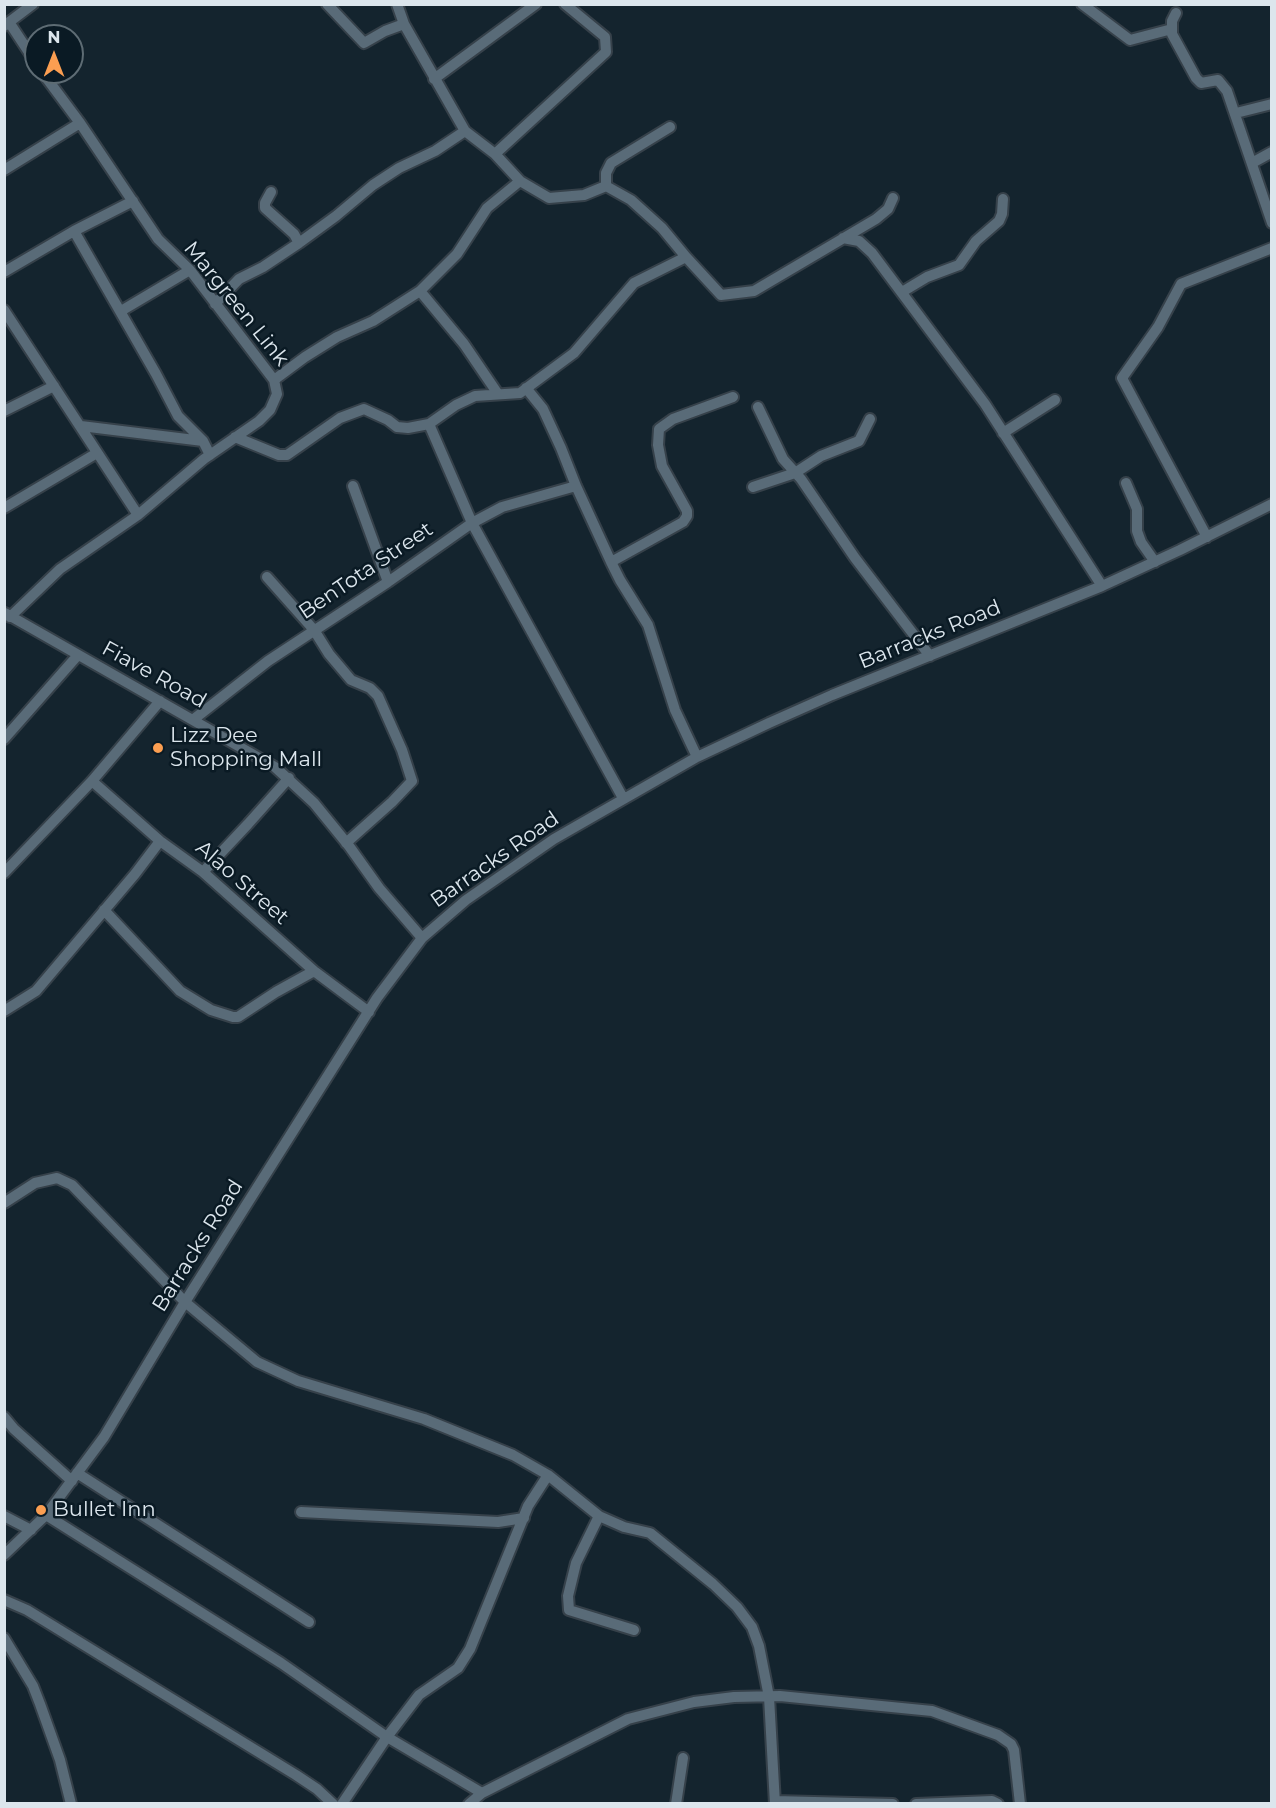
<!DOCTYPE html>
<style>
body{margin:0}
#map{position:relative;width:1276px;height:1808px;overflow:hidden;background:#14242e;font-family:Montserrat,sans-serif}
canvas{display:block}
.frame{position:absolute;inset:0;border:6px solid #dce6ed;pointer-events:none}
.north{position:absolute;left:24px;top:24px;width:60px;height:60px;box-sizing:border-box;background:#0a1a24;border:2px solid #5e6c74;border-radius:50%;rotate:0deg;font-size:16px;font-weight:700;line-height:24px;text-align:center;color:#dce6ed}
.north::after{content:'';display:block;margin:auto;width:21px;height:27px;background:#fb9e51;clip-path:polygon(50% 0,100% 100%,50% 72%,0 100%)}
</style>
<div id="map">
<canvas width="1276" height="1808"></canvas>
<div class="frame"></div>
<div class="north">N</div>
</div>
<script>
const g = document.querySelector('canvas').getContext('2d');
g.lineJoin = 'round';
const shape = rows => new Path2D(rows.map(r => 'M' + r).join(''));
function strokePath(path, color, width, dash) { g.strokeStyle = color; g.lineWidth = width; g.lineCap = dash ? 'butt' : 'round'; g.setLineDash(dash || []); g.stroke(path); }
function drawText(font, color, halo, rows, align = 'center') {
  g.font = font + ' Montserrat,sans-serif'; g.lineWidth = 5; g.setLineDash([]); g.textBaseline = 'middle'; g.strokeStyle = halo; g.fillStyle = color; for (const [text, x, y, turn = 0] of rows) {
    g.save(); g.translate(x, y); g.rotate((+turn || 0) * Math.PI / 180); g.textAlign = isNaN(turn) ? turn : align; if (halo) g.strokeText(text, 0, 0); g.fillText(text, 0, 0); g.restore();
  }
}
const minor = shape([
 [327,4,364,43,385,31,404,24],
 [1082,4,1130,40,1172,29],
 [1176,13,1172,21,1172,34,1196,78,1201,83,1218,80,1227,91,1272,223],
 [9,22,36,63],
 [4,26,33,4],
 [434,79,536,4],
 [1236,113,1272,104],
 [495,154,606,52,605,37,565,4],
 [1252,163,1272,152],
 [4,170,80,123],
 [606,186,606,173,611,163,670,127],
 [271,192,265,203,265,208,294,234,299,243],
 [74,231,156,374,178,416,203,441,210,455],
 [843,238,859,241,872,253,985,404,1102,586],
 [686,257,721,295,754,291,876,219,888,209,893,198],
 [4,272,74,231,133,201],
 [420,291,464,344,498,394],
 [902,292,927,277,959,265,976,241,999,221,1002,214,1003,199],
 [215,304,239,279,263,267,299,243,336,216,373,185,399,168,435,151,465,131],
 [4,310,138,515],
 [121,311,190,270],
 [274,380,305,357,337,337,373,321,420,291,457,254,487,208,520,181],
 [526,388,543,409,561,448,576,486,611,562,620,580,648,625,675,710,697,757],
 [758,407,783,459,801,479,855,558,930,656],
 [4,411,54,386],
 [429,424,472,523,623,798],
 [81,426,203,441],
 [1003,433,1055,400],
 [235,437,279,455,287,455,340,418,364,409,388,420,397,427,408,428,429,424,456,405,475,396,520,393,574,353,634,283,686,257,662,228,631,200,606,186,584,195,549,198,520,181,495,154,465,131,404,24,397,4],
 [1126,483,1137,509,1137,531,1141,542,1155,562],
 [353,486,388,582],
 [753,487,795,473,821,456,859,441,870,419],
 [4,508,97,453],
 [1207,537,1122,378,1158,327,1181,284,1272,248],
 [611,562,683,522,687,516,687,511,662,466,658,445,659,429,673,419,733,397],
 [267,577,314,630,329,654,351,680,370,688,378,696,402,750,412,781,392,802,346,843],
 [5,613,275,767,314,803,349,846,379,888,422,938],
 [10,617,60,569,138,515,204,459,259,421,270,410,277,394,274,380,190,270,158,239,80,123,42,72],
 [194,719,268,661,388,582,472,523,502,507,576,486],
 [4,739,78,655],
 [92,781,160,841,203,872,314,971,369,1012],
 [203,872,248,824,289,778],
 [4,873,92,781,160,701],
 [104,910,180,991,211,1010,233,1017,238,1017,276,992,314,971],
 [4,1011,36,991,135,874,160,841],
 [4,1203,35,1183,57,1178,72,1185,185,1302,257,1362,298,1381,424,1419,513,1455,548,1475,599,1516,624,1527,650,1533,713,1584,737,1607,752,1627,759,1646,769,1697,775,1804],
 [4,1417,14,1429,72,1481],
 [77,1473,309,1622],
 [301,1512,498,1522,524,1518],
 [46,1515,281,1663,387,1737,482,1793],
 [4,1516,31,1530],
 [599,1516,576,1563,568,1596,569,1610,634,1630],
 [4,1555,46,1515,104,1437,185,1302,377,998,422,938,466,900,554,839,697,757,769,723,832,695,1102,586,1180,550,1272,504],
 [4,1600,27,1610,296,1775,317,1789,333,1804],
 [4,1638,33,1686,40,1704,60,1760,71,1804],
 [775,1801,893,1804],
 [342,1804,387,1737,419,1695,458,1668,470,1649,528,1506,548,1475],
 [469,1804,482,1793,628,1719,694,1702,734,1697,780,1696,932,1711,998,1735,1011,1744,1014,1750,1020,1804],
 [676,1804,683,1758],
 [916,1804,992,1801,998,1804]
]);
const markers = [
 [158,748,6,"#fb9e51"],
 [41,1510,6,"#fb9e51"]
];
const streetNames = [
 ["Margreen Link",236,304,51],
 ["BenTota Street",366,571,-34],
 ["Barracks Road",930,635,-22],
 ["Fiave Road",154,675,29],
 ["Barracks Road",495,860,-35],
 ["Alao Street",242,883,41],
 ["Barracks Road",198,1246,-58]
];
const poiNames = [
 ["Lizz Dee",170,736],
 ["Shopping Mall",170,760],
 ["Bullet Inn",53,1510]
];
strokePath(minor, '#36414a', 14);
strokePath(minor, '#596b78', 10);
for (const [x, y, r, color] of markers) { const dot = new Path2D(); dot.arc(x, y, r, 0, 2 * Math.PI); g.fillStyle = color; g.fill(dot); strokePath(dot, '#0a1a24', 2); }
drawText('21px', '#dce6ed', '#0a1a24', streetNames);
drawText('21px', '#dce6ed', '#0a1a24', poiNames, 'left');
</script>
